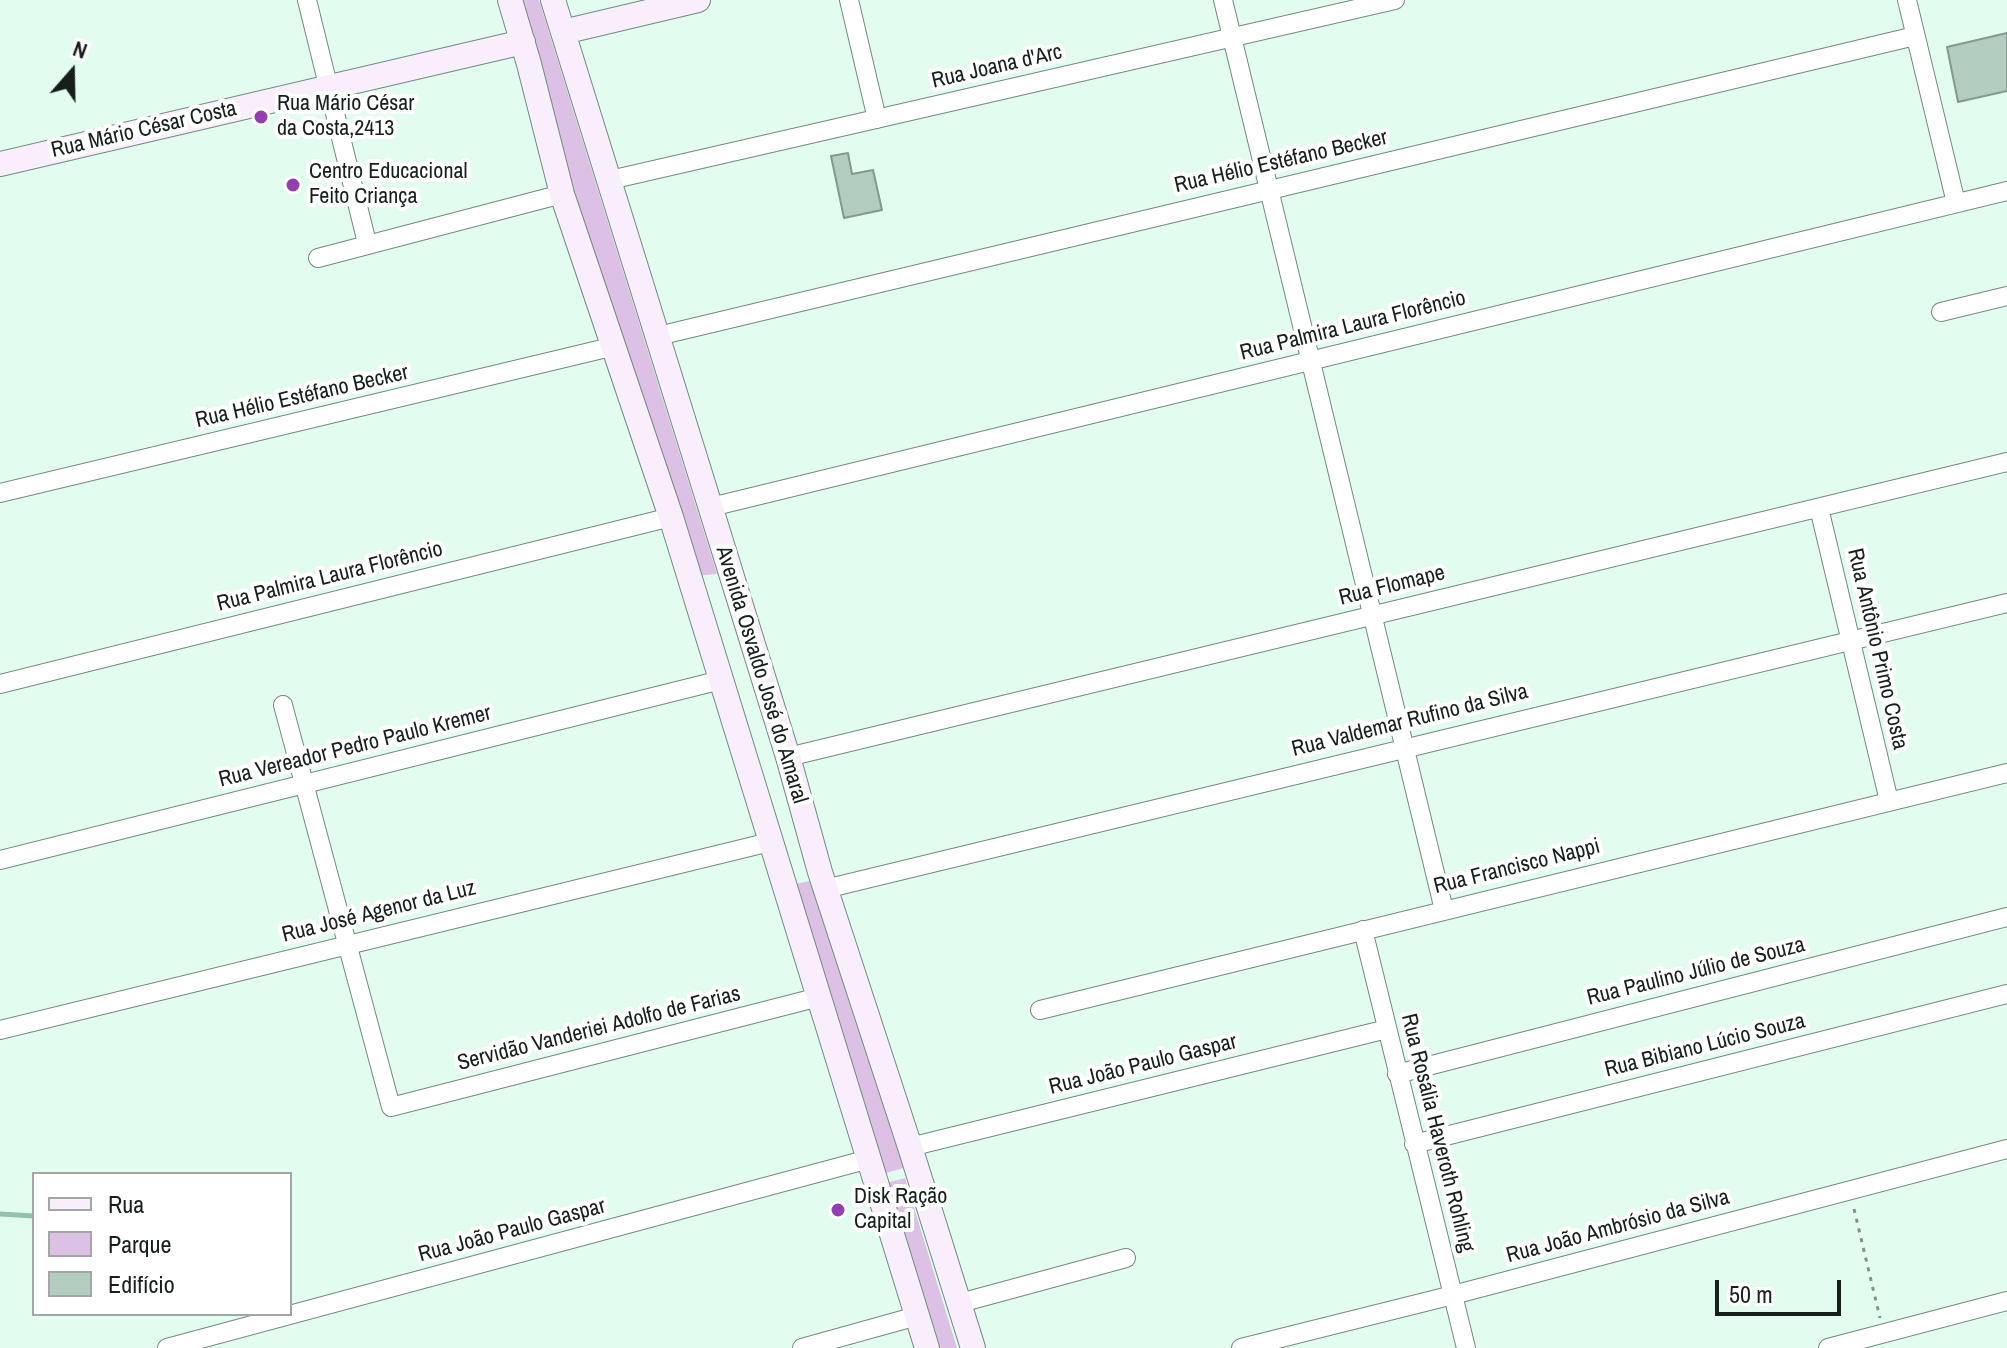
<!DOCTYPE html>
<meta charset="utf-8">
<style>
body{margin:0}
#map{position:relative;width:2007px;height:1348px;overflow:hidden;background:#e2fdf0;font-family:"Archivo Narrow",sans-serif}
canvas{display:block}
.legend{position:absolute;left:32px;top:1172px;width:260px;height:144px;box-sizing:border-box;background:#fff;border:2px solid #a2a6a4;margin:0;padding:10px 14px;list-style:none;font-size:24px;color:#16201b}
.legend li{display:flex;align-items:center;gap:16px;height:40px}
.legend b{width:40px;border:2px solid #a2a6a4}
.north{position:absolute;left:32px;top:32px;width:80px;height:80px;-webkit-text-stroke:6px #fff;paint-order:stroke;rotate:20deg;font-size:22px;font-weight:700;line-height:32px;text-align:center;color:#16201b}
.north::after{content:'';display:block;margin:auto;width:28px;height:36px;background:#16201b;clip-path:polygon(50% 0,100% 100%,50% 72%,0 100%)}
.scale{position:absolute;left:1715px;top:1280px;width:126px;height:36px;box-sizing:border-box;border:4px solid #16201b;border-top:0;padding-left:10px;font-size:24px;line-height:28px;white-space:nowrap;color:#16201b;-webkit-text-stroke:6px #fff;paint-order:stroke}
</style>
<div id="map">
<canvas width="2007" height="1348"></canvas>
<ul class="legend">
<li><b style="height:10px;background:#f9eefc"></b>Rua</li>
<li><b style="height:22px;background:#dcc1e5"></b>Parque</li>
<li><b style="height:22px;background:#b2ccbf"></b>Edifício</li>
</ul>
<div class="north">N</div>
<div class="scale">50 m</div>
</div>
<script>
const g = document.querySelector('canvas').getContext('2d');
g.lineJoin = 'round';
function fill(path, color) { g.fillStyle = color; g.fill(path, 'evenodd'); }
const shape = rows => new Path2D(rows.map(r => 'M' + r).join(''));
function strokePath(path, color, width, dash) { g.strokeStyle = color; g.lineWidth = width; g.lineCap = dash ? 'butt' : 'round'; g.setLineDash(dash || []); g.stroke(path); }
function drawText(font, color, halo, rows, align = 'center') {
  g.font = font + ' "Archivo Narrow",sans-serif'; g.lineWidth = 8; g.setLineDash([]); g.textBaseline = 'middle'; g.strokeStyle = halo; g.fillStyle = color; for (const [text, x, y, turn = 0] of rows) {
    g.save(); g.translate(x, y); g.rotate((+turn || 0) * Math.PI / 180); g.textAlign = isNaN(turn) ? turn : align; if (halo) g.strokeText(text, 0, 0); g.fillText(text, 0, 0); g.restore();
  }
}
const green = shape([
 [515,0,539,0,717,574,695,576],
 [813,880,904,1168,882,1174,792,885],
 [905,1178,957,1348,936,1348,886,1183]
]);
const stream = shape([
 [0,1214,34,1216]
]);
const building = shape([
 [2007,33,2007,91,1958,102,1947,47,2007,33],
 [848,153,852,174,873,170,882,210,844,218,831,156,848,153]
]);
const path = shape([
 [1854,1209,1880,1318]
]);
const street = shape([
 [307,0,367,243],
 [849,0,877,119],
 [1223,0,1444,910],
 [1907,0,1956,203],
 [610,180,1395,0],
 [318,258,562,194],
 [1941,312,2007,296],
 [658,336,1915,36],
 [0,493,615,346],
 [711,507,2007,191],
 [1819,508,1889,801],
 [0,684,671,517],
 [283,705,391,1107,819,997],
 [788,757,2007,462],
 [0,860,721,680],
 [825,889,2007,603],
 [1363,930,1466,1348],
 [1040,1010,2007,773],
 [0,1030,770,842],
 [1397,1074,2007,917],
 [1414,1144,2007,994],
 [910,1147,1387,1029],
 [960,1303,1126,1258],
 [167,1348,869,1159],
 [802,1348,917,1316],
 [1241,1348,1453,1295,2007,1149],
 [1828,1348,2007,1301]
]);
const secondary = shape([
 [510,0,529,64,562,194,671,517,927,1348],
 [553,0,788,757,820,872,910,1147,973,1348],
 [563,32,698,0],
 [0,164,523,42]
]);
const markers = [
 [261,117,8,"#9340ae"],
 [293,185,8,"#9340ae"],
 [838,1210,8,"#9340ae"]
];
const streetNames = [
 ["Rua Joana d'Arc",997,67,-13],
 ["Rua Mário César Costa",144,130,-13],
 ["Rua Hélio Estéfano Becker",1281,162,-13],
 ["Rua Palmira Laura Florêncio",1353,326,-14],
 ["Rua Hélio Estéfano Becker",302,397,-13],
 ["Rua Palmira Laura Florêncio",330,577,-14],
 ["Rua Flomape",1392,586,-14],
 ["Rua Antônio Primo Costa",1877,649,77],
 ["Avenida Osvaldo José do Amaral",761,675,73],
 ["Rua Valdemar Rufino da Silva",1410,721,-14],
 ["Rua Vereador Pedro Paulo Kremer",355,747,-14],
 ["Rua Francisco Nappi",1517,867,-14],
 ["Rua José Agenor da Luz",379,912,-14],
 ["Rua Paulino Júlio de Souza",1696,972,-14],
 ["Servidão Vanderiei Adolfo de Farias",599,1029,-14],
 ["Rua Bibiano Lúcio Souza",1705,1046,-14],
 ["Rua João Paulo Gaspar",1143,1065,-14],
 ["Rua Rosália Haveroth Rohling",1437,1133,76],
 ["Rua João Ambrósio da Silva",1618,1227,-15],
 ["Rua João Paulo Gaspar",512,1231,-15]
];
const poiNames = [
 ["Rua Mário César",277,104],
 ["da Costa,2413",277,129],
 ["Centro Educacional",309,172],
 ["Feito Criança",309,197],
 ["Disk Ração",854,1197],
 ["Capital",854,1222]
];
fill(green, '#dcc1e5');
strokePath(stream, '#91c3ac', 5);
fill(building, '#b2ccbf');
strokePath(building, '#81998e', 2);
strokePath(street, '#728a7f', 20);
strokePath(secondary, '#728a7f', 26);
strokePath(path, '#81948b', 3, [4, 6]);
strokePath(street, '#fff', 18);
strokePath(secondary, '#f9eefc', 24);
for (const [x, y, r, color] of markers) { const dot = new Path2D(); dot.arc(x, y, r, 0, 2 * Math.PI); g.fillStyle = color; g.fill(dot); strokePath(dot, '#fff', 3); }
drawText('22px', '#16201b', '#fff', streetNames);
drawText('22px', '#16201b', '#fff', poiNames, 'left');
</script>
